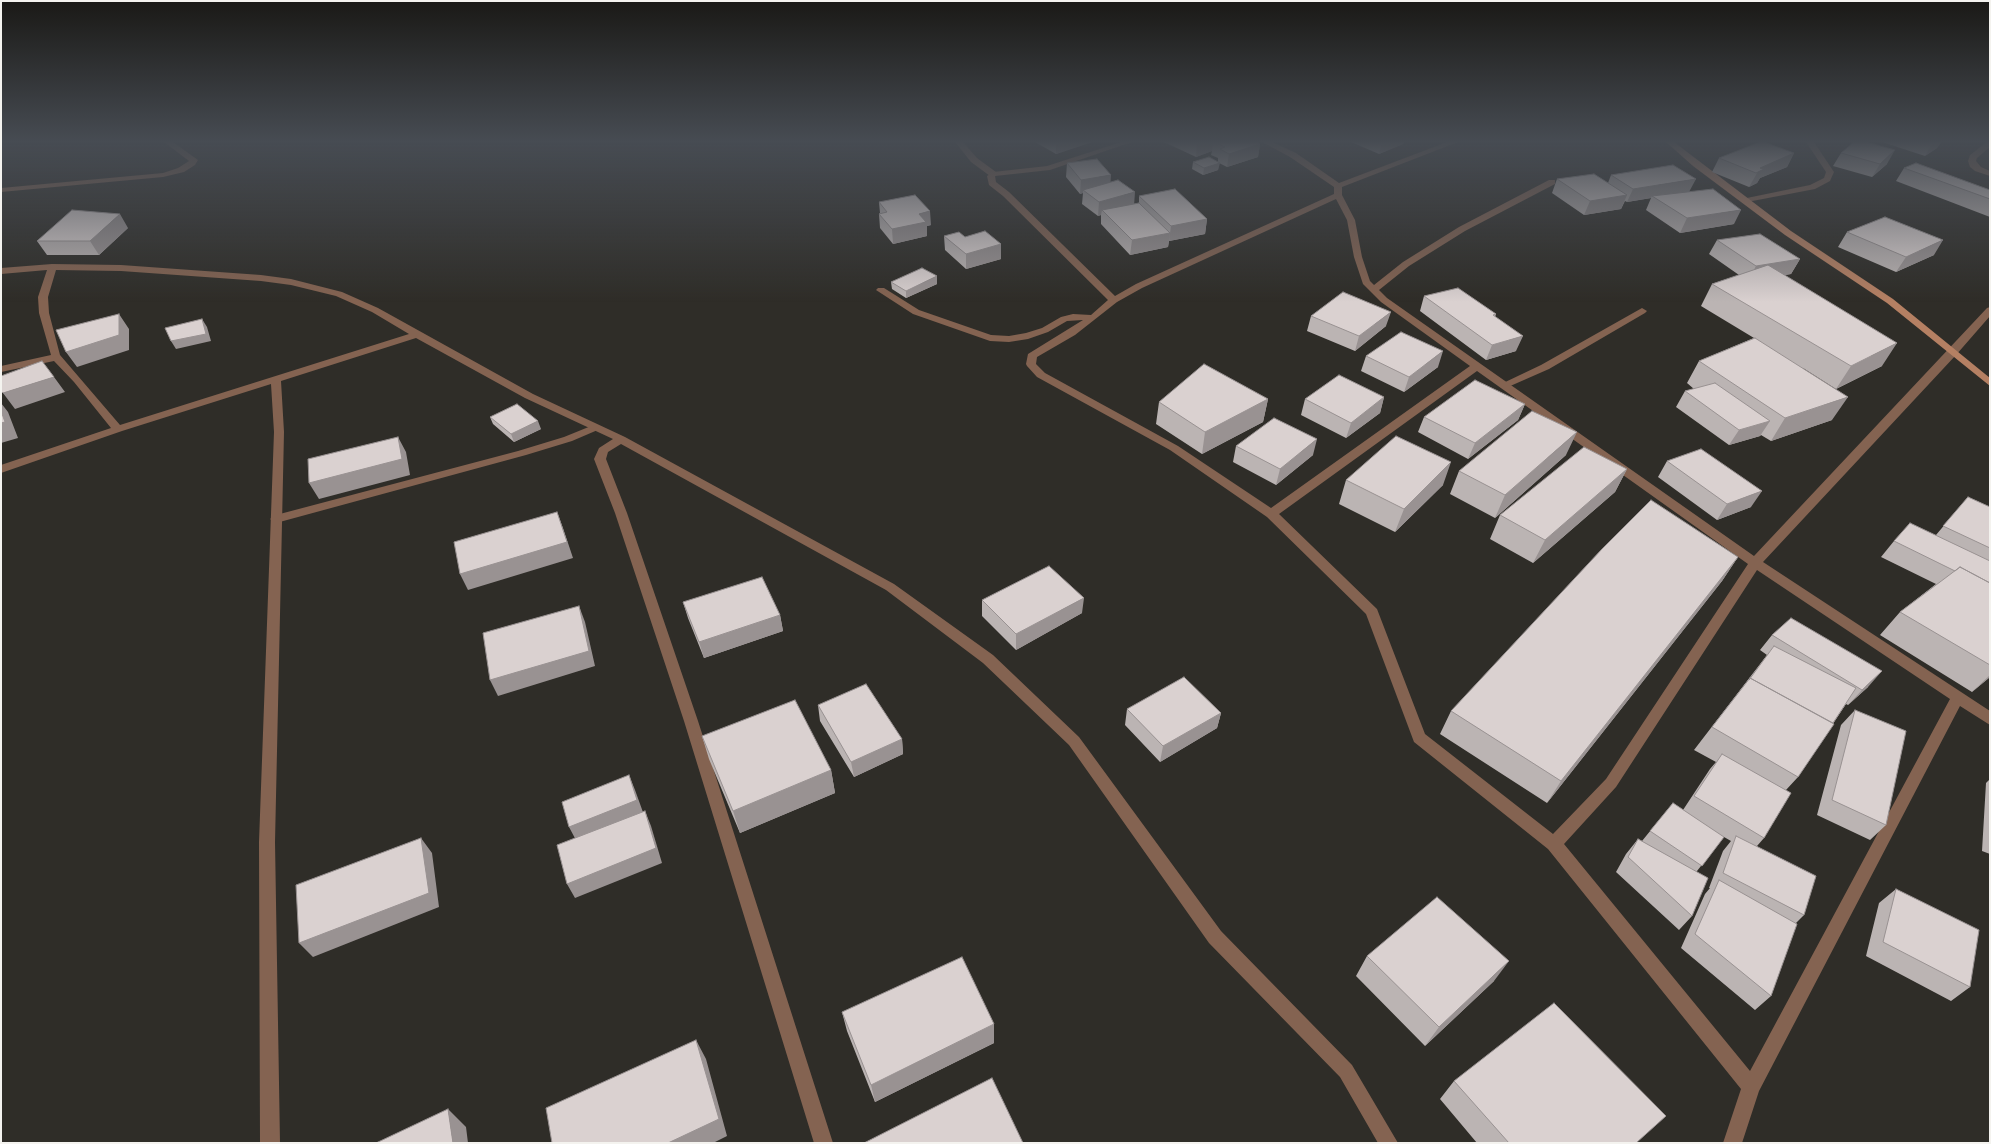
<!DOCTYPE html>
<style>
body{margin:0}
#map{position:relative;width:1991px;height:1144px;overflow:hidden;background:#2f2d28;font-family:"Titillium Web",sans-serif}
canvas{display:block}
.frame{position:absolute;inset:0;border:2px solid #f4f3ef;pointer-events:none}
</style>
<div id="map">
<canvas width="1991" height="1144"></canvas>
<div class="frame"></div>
</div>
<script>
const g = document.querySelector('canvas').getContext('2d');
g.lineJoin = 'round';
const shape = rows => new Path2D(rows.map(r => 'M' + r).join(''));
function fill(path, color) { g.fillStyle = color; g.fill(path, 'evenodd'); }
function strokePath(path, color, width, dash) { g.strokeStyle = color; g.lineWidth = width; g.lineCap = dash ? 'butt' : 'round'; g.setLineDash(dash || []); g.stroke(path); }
const lane = shape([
 [955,142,963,142,977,158,996,172,996,176,990,176,971,162,955,142],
 [1806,142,1814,142,1834,172,1830,181,1815,189,1742,203,1742,199,1810,185,1824,178,1826,172,1806,142],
 [1642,308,1647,311,1645,313,1549,369,1508,387,1504,388,1499,385,1541,365,1642,308],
 [596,424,601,427,600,429,572,441,526,455,276,523,270,519,276,515,518,451,564,437,596,424]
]);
const street = shape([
 [164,142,173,142,198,160,195,165,184,172,163,177,1,192,1,188,163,173,178,168,189,161,164,142],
 [1121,142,1132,142,1050,170,995,176,996,182,1009,192,1115,296,1136,284,1334,194,1334,187,1290,157,1262,142,1272,142,1296,153,1339,183,1447,142,1458,142,1342,187,1342,195,1355,220,1362,257,1370,281,1374,285,1403,262,1459,227,1549,180,1555,180,1555,184,1465,231,1409,266,1379,290,1387,298,1754,556,1987,308,1990,307,1990,316,1956,355,1763,562,1990,711,1990,725,1960,706,1759,1091,1742,1143,1723,1143,1741,1089,1548,849,1414,742,1366,614,1267,517,1170,450,1037,377,1027,366,1026,364,1028,354,1083,320,1067,321,1048,332,1028,339,1009,342,990,341,913,314,876,290,878,288,884,288,919,310,991,335,1009,336,1026,333,1042,328,1061,317,1073,314,1091,315,1108,300,1003,196,989,185,987,176,993,172,1047,166,1121,142],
 [1336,199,1347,220,1354,257,1363,284,1381,302,1470,366,1271,508,1178,446,1045,373,1036,364,1037,357,1075,335,1117,302,1142,288,1336,199],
 [1477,371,1748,564,1606,779,1553,834,1425,734,1377,609,1279,514,1477,371],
 [1757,570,1950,699,1750,1071,1564,844,1616,787,1757,570],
 [1987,142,1990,142,1990,147,1977,158,1976,161,1981,167,1990,171,1990,176,1975,171,1970,167,1968,161,1970,155,1987,142],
 [52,264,121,265,261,275,291,279,342,292,378,308,533,394,625,437,894,584,993,655,1079,737,1221,931,1352,1065,1398,1143,1378,1143,1340,1077,1209,943,1069,745,983,663,886,590,621,444,608,452,606,459,627,513,698,721,833,1143,814,1143,684,721,615,513,594,459,599,448,613,439,525,398,416,338,281,381,284,432,275,842,280,1143,260,1143,259,842,274,432,271,384,122,431,1,473,1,465,111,428,74,382,54,361,1,372,1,366,51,355,39,313,38,297,47,270,1,274,1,268,52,264],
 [56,270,121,271,261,281,291,285,336,296,372,312,409,334,120,425,60,355,49,313,48,297,56,270]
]);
const secondary = shape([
 [1666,142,1674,142,1791,231,1893,299,1990,378,1990,386,1887,303,1785,235,1693,166,1666,142]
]);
const wall = shape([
 [1035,142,1092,142,1056,154],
 [1164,142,1257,142,1260,144,1258,157,1227,167,1219,163,1218,170,1203,175,1192,169,1193,162,1218,162,1218,158,1211,155,1212,151,1196,157],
 [1351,142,1404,142,1403,144,1379,154],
 [1882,142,1941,142,1937,148,1925,156],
 [1794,153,1787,167,1760,178,1757,183,1749,187,1712,172,1719,158],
 [1841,153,1887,164,1872,177,1833,166],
 [1067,163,1110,182,1134,204,1139,203,1139,196,1207,219,1205,234,1169,241,1168,247,1130,255,1101,224,1101,215,1098,216,1082,204,1083,193,1080,194,1066,177],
 [1904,168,1990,190,1990,217,1896,181],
 [1611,175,1690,192,1734,224,1680,233,1646,210,1651,198,1627,202,1625,201,1621,209,1584,215,1552,193,1557,179,1608,183],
 [879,202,931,225,927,226,927,236,893,244,880,228,879,214,880,213],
 [128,228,99,255,47,255,37,241],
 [1847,232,1934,255,1896,272,1838,247],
 [944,236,965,237,1001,244,1001,259,966,269,945,250],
 [1717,240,1800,259,1791,274,1785,275,1882,366,1836,389,1803,368,1832,420,1771,441,1761,435,1760,436,1729,445,1676,407,1685,391,1694,389,1687,383,1699,361,1754,338,1701,306,1712,284,1739,275,1709,254],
 [891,282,937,284,906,298,892,289],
 [1424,296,1496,314,1495,317,1516,351,1486,360,1420,311],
 [1311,316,1386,326,1355,351,1307,331],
 [1366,356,1438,367,1404,392,1361,371],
 [1384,397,1380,413,1346,438,1301,415,1305,399],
 [1268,399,1263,422,1202,454,1156,424,1159,402],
 [1525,404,1518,420,1468,459,1418,432,1424,417],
 [490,417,541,429,514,442,493,424],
 [1236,446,1313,455,1276,485,1233,462],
 [1566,455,1495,518,1450,494,1459,471],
 [1667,461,1751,507,1717,520,1658,477],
 [1627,469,1615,492,1533,563,1490,539,1500,515],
 [1346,480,1443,485,1395,532,1339,504],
 [1968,497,1990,507,1990,677,1972,692,1880,635,1900,612,1936,584,1881,557,1894,541,1936,535],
 [1738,557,1722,581,1547,803,1440,734,1451,711],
 [982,600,1082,613,1016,650,982,616],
 [683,602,780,615,783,631,704,658,688,618],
 [1772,635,1868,687,1848,705,1846,704,1798,777,1786,790,1764,838,1757,846,1804,915,1796,923,1771,996,1755,1010,1681,948,1705,894,1710,888,1709,888,1723,851,1731,841,1724,837,1697,871,1692,916,1679,930,1616,872,1626,854,1638,839,1642,841,1673,803,1683,810,1710,769,1716,762,1694,750,1767,655,1760,650],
 [818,705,902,739,903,754,854,777,820,721],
 [1127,709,1221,713,1217,728,1160,762,1125,725],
 [1855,710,1886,825,1870,840,1817,815,1841,725],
 [702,736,831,770,835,793,740,833,709,759],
 [1990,779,1990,854,1982,851,1986,783],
 [1896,889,1970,987,1951,1001,1866,956,1879,903],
 [1367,956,1494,981,1425,1046,1356,976],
 [842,1012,994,1024,994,1043,875,1102,847,1031],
 [1454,1081,1636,1143,1477,1143,1440,1099]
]);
const shadedWall = shape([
 [1056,142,1092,142,1056,154],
 [1203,142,1213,142,1212,151,1196,157,1197,144],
 [1382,142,1404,142,1403,144,1379,154],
 [1933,142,1941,142,1937,148,1925,156],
 [1260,144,1258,157,1227,167,1229,154],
 [1895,150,1887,164,1872,177,1880,164],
 [1794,153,1787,167,1760,178,1757,183,1749,187,1760,168],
 [1220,163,1218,170,1203,175,1204,168],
 [1111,175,1110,189,1083,190,1083,193,1080,194,1081,180],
 [1696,179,1689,192,1652,196,1651,198,1627,202,1633,189],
 [1135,192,1134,206,1102,210,1101,215,1098,216,1099,202],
 [1627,195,1621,209,1584,215,1590,201],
 [1741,210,1734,224,1680,233,1687,218],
 [930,211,931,225,927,226,927,236,893,244,892,229,919,214],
 [120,214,128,228,99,255,90,241],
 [1207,219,1205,234,1169,241,1171,226],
 [1170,233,1168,247,1130,255,1132,240],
 [1943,240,1934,255,1896,272,1906,257],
 [1001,244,1001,259,966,269,966,254],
 [1800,259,1791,274,1748,281,1756,266],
 [937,276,937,284,906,298,906,291],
 [1391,312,1386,326,1355,351,1359,336],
 [119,314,129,329,129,350,77,367,66,352],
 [202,319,207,327,211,341,176,349,171,341],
 [1523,336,1516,351,1486,360,1492,345],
 [1897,343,1882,366,1836,389,1851,366],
 [1443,351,1438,367,1404,392,1409,377],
 [54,377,65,392,15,409,3,393],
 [1384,397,1380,413,1346,438,1351,423],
 [1848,397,1832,420,1771,441,1785,418],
 [1268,399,1263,422,1202,454,1205,432],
 [1,403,8,412,18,438,1,443],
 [1525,404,1518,420,1468,459,1475,443],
 [538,421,541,429,514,442,511,434],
 [1770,421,1760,436,1729,445,1739,430],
 [1577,432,1566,455,1495,518,1505,495],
 [398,437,406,452,410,475,319,499,309,483],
 [1317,439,1313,455,1276,485,1280,469],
 [1451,462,1443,485,1395,532,1404,509],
 [1627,469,1615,492,1533,563,1545,540],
 [1762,491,1751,507,1717,520,1727,504],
 [557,512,563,528,573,558,468,590,460,574],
 [1738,557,1722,581,1547,803,1561,781],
 [1084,598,1082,613,1016,650,1016,634],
 [579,606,585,622,595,666,498,696,490,680],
 [780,615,783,631,704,658,699,642],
 [1882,671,1868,687,1848,705,1862,690],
 [1990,675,1990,677,1972,692],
 [1221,713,1217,728,1160,762,1163,746],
 [902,739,903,754,854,777,851,762],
 [831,770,835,793,740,833,733,811],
 [629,775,635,790,644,815,577,842,569,827],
 [645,811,651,826,662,863,575,898,567,884],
 [421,838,432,853,439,907,313,957,299,943],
 [1509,961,1494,981,1425,1046,1439,1027],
 [994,1024,994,1043,875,1102,871,1085],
 [696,1040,706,1059,727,1136,713,1143,668,1143],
 [448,1109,466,1127,468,1143,453,1143]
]);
const building = shape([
 [1193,142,1203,142,1197,144,1193,142],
 [1214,142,1257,142,1260,144,1229,154,1220,149,1225,147,1214,142],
 [1760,142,1764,142,1794,153,1760,168,1764,169,1756,173,1719,158,1760,142],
 [1854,142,1866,142,1895,150,1880,164,1841,153,1854,142],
 [1209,157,1220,163,1204,168,1193,162,1209,157],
 [1097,159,1111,175,1081,180,1067,163,1097,159],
 [1916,163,1990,190,1990,199,1904,168,1916,163],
 [1673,165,1696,179,1633,189,1611,175,1673,165],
 [1594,174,1627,195,1590,201,1557,179,1594,174],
 [1118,180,1135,192,1099,202,1083,190,1118,180],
 [1175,189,1207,219,1171,226,1139,196,1175,189],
 [1713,189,1741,210,1687,218,1652,196,1713,189],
 [915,195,930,211,919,214,926,222,892,229,879,214,887,212,879,202,915,195],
 [1139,203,1170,233,1132,240,1102,210,1139,203],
 [72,210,120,214,90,241,37,241,72,210],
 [1885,217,1943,240,1906,257,1847,232,1885,217],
 [985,231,1001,244,966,254,944,236,959,232,965,237,985,231],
 [1760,234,1800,259,1756,266,1717,240,1760,234],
 [1768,265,1897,343,1851,366,1712,284,1768,265],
 [922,268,937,276,906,291,891,282,922,268],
 [1458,288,1496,314,1493,315,1523,336,1492,345,1424,296,1458,288],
 [1343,292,1391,312,1359,336,1311,316,1343,292],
 [119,314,119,335,66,352,56,330,119,314],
 [202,319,206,334,171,341,165,328,202,319],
 [1401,332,1443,351,1409,377,1366,356,1401,332],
 [1755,338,1848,397,1785,418,1699,361,1755,338],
 [42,361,54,377,3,393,1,391,1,376,42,361],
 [1204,364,1268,399,1205,432,1159,402,1204,364],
 [1339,375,1384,397,1351,423,1305,399,1339,375],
 [1475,380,1525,404,1475,443,1424,417,1475,380],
 [1715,383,1770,421,1739,430,1685,391,1715,383],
 [517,404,538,421,511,434,490,417,517,404],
 [1,411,5,422,1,423,1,411],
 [1532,411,1577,432,1505,495,1459,471,1532,411],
 [1274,418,1317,439,1280,469,1236,446,1274,418],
 [1396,436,1451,462,1404,509,1346,480,1396,436],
 [398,437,402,459,309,483,308,459,398,437],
 [1584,447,1627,469,1545,540,1500,515,1584,447],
 [1701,449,1762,491,1727,504,1667,461,1701,449],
 [1968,497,1990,507,1990,548,1943,526,1968,497],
 [1651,500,1738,557,1561,781,1451,711,1602,549,1651,500],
 [557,512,567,542,460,574,454,542,557,512],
 [1910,523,1990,561,1990,583,1960,567,1955,571,1894,541,1910,523],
 [1049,566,1084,598,1016,634,982,600,1049,566],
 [1960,567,1990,583,1990,665,1900,612,1960,567],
 [762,577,780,615,699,642,683,602,762,577],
 [579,606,589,651,490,680,483,633,579,606],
 [1791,618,1882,671,1862,690,1772,635,1791,618],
 [1774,646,1856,688,1833,723,1750,678,1749,680,1774,646],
 [1184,677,1221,713,1163,746,1127,709,1184,677],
 [1750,678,1834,724,1798,777,1712,727,1750,678],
 [866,684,902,739,851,762,818,705,866,684],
 [795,700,831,770,733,811,702,736,795,700],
 [1855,710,1906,731,1886,825,1832,800,1855,710],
 [1722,754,1791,793,1764,838,1694,796,1722,754],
 [629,775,637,800,569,827,562,802,629,775],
 [1673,803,1724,837,1702,866,1650,831,1673,803],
 [645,811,656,848,567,884,557,845,645,811],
 [1736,836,1816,876,1804,915,1723,873,1736,836],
 [421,838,429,893,299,943,296,885,421,838],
 [1638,839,1708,878,1692,916,1628,857,1638,839],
 [1719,880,1797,924,1771,996,1695,934,1719,880],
 [1896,889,1979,930,1970,987,1883,942,1896,889],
 [1437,897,1509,961,1439,1027,1367,956,1437,897],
 [962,957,994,1024,871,1085,842,1012,962,957],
 [1554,1003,1666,1116,1636,1143,1509,1143,1454,1081,1554,1003],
 [696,1040,719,1119,668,1143,552,1143,546,1108,696,1040],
 [992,1078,1023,1143,864,1143,992,1078],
 [448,1109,453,1143,376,1143,448,1109]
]);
fill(lane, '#846351');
fill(street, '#846351');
fill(secondary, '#b58063');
fill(wall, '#bbb4b3');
fill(shadedWall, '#999292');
fill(building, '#dad1d0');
strokePath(building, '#999292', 1);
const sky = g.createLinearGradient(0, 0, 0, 302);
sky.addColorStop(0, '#1a1916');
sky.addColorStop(0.47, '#474c53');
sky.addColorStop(1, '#474c5300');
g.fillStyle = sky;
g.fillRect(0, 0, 1991, 302);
</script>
